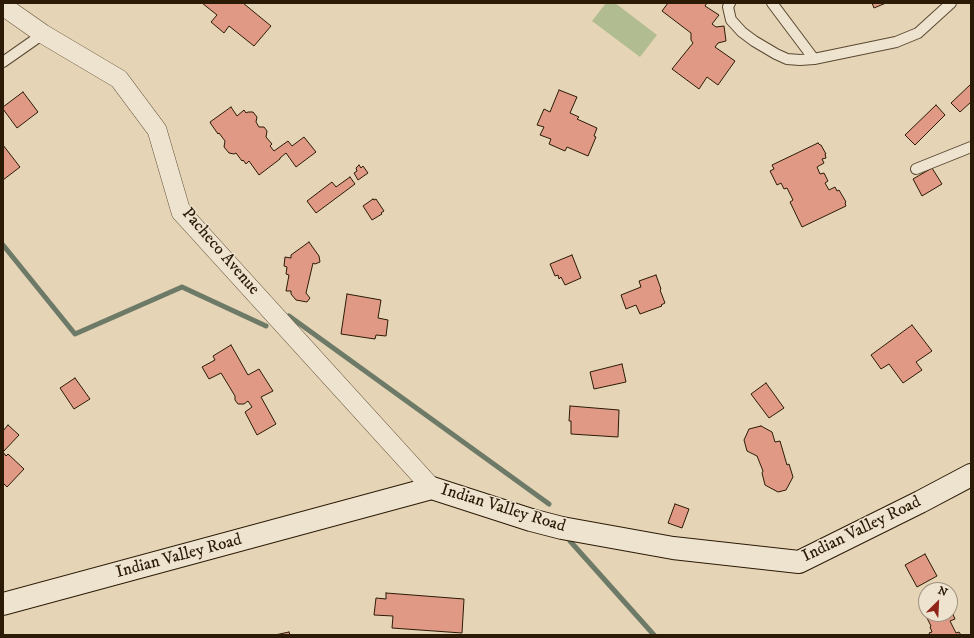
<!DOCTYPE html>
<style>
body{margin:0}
#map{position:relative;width:974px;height:638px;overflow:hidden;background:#e5d4b5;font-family:"IM FELL DW Pica",serif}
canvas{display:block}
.frame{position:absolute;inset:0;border:4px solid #2b1b06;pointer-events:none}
.north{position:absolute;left:918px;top:582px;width:40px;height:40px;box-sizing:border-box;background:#eee3cf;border:1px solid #a0937f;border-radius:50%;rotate:24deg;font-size:11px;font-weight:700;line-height:16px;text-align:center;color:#2b1b06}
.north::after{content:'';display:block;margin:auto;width:14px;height:18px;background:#8f2418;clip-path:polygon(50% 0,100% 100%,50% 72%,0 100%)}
</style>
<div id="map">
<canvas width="974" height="638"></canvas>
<div class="frame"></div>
<div class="north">N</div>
</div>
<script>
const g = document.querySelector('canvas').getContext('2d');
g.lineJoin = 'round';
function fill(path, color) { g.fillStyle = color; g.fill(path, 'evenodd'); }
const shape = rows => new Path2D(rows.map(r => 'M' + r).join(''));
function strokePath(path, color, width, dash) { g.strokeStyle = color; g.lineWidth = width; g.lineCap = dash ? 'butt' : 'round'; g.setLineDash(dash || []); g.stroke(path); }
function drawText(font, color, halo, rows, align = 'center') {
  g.font = font + ' "IM FELL DW Pica",serif'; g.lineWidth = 3; g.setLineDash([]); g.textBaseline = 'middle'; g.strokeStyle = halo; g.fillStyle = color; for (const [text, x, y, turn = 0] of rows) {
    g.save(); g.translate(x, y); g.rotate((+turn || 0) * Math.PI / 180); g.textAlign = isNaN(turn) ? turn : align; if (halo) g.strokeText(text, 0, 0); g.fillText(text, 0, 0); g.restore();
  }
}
const green = shape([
 [606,3,615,3,657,35,640,57,592,21]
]);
const stream = shape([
 [3,245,75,334,182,287,266,326],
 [289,316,549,504],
 [570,541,654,635]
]);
const building = shape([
 [202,3,243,3,271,26,254,46,229,26,224,33,211,22,217,15,202,3],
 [668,3,707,3,705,6,719,15,712,24,716,27,724,26,726,41,718,43,715,47,735,61,718,85,707,77,699,89,672,69,693,43,691,40,691,33,662,11,668,3],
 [872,3,886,3,874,8,872,3],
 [971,84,971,102,960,112,951,103,971,84],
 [559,90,577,97,570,113,579,117,577,119,597,128,594,136,596,137,588,156,567,147,565,151,549,144,551,139,540,135,544,127,537,125,544,109,550,112,559,90],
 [23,92,38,112,17,128,3,109,3,107,23,92],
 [936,105,945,115,915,145,905,135,936,105],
 [231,107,237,116,244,110,246,113,248,112,253,112,257,117,256,122,259,127,264,127,267,131,266,137,272,144,270,146,274,151,288,141,292,146,304,137,316,152,296,167,286,153,280,158,280,159,259,175,249,161,246,164,243,160,242,161,236,153,234,154,229,153,224,147,225,141,219,133,218,134,211,124,210,122,231,107],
 [818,143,820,145,821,145,826,154,825,154,826,158,822,159,824,163,817,167,820,174,824,173,828,181,825,183,829,190,835,187,837,191,839,190,846,202,845,203,846,206,802,227,790,202,793,200,787,188,784,189,781,183,777,185,770,171,774,169,772,165,818,143],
 [3,145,20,167,3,180,3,145],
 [359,165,361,168,363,166,368,173,358,180,354,173,357,171,356,168,359,165],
 [932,168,942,184,922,196,913,179,932,168],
 [350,177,355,184,316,213,307,201,332,182,336,187,350,177],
 [373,199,374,200,376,199,384,211,381,213,382,214,372,220,363,206,373,199],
 [309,242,319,256,320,262,315,264,313,263,306,293,310,298,307,302,296,300,291,294,291,291,286,291,289,275,286,274,287,267,284,266,285,257,291,258,291,255,309,242],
 [572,255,581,278,565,285,561,277,559,279,558,275,555,276,550,264,572,255],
 [656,275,661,289,660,290,665,303,661,305,662,306,640,314,636,305,626,309,621,295,641,287,639,281,656,275],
 [347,294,381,300,378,318,388,320,386,336,376,335,375,339,341,334,347,294],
 [912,325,932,351,916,362,922,370,903,383,889,364,881,369,871,355,912,325],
 [231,345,248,375,259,369,273,391,261,397,276,424,257,435,245,412,252,407,248,401,244,404,238,404,235,400,235,396,221,373,209,379,202,367,215,360,213,356,231,345],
 [622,364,626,382,594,389,590,372,622,364],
 [75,378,90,399,74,409,60,388,75,378],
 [766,383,784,408,769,418,751,394,766,383],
 [570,406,619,410,618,437,571,434,571,421,569,421,570,406],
 [8,425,19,435,3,452,3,431,8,425],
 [761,426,772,432,775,442,780,441,787,465,789,464,793,477,786,490,778,492,765,485,762,473,763,471,757,456,747,451,744,440,749,429,761,426],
 [3,452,6,456,8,454,24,469,7,487,3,483,3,452],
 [675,504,689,509,682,528,668,523,675,504],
 [925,554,937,576,917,587,905,565,925,554],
 [386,593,464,599,462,633,392,628,393,616,374,615,376,598,386,599,386,593],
 [926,599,926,612,921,601,926,599],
 [950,607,955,619,950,621,956,633,959,632,961,635,930,635,929,633,932,632,930,627,931,626,927,618,929,618,927,614,950,614,950,607],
 [289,632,290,635,275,635,289,632]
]);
const lane = shape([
 [730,3,728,7,731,20,742,32,754,41,776,54,787,59,800,60,814,59,896,42,918,33,951,3],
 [772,3,814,59],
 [3,62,43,34],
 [916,169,971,147]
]);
const street = shape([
 [3,6,43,34,119,79,157,130,181,212,432,488]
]);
const secondary = shape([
 [3,604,432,488,531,520,562,528,673,548,799,562,920,502,971,475]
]);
const streetNames = [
 ["Pacheco Avenue",220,252,49],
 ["Indian Valley Road",503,509,17],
 ["Indian Valley Road",862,530,-26],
 ["Indian Valley Road",179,557,-15]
];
fill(green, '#b1bd90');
strokePath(stream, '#6c7a67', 5);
fill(building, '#df9984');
strokePath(building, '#2b1b06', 1);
strokePath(lane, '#5a4932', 12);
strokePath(street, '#5a4932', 20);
strokePath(secondary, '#2b1b06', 24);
strokePath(lane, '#eee3cf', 10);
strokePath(street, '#eee3cf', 19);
strokePath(secondary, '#eee3cf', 22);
drawText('17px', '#2b1b06', '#eee3cf', streetNames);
</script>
